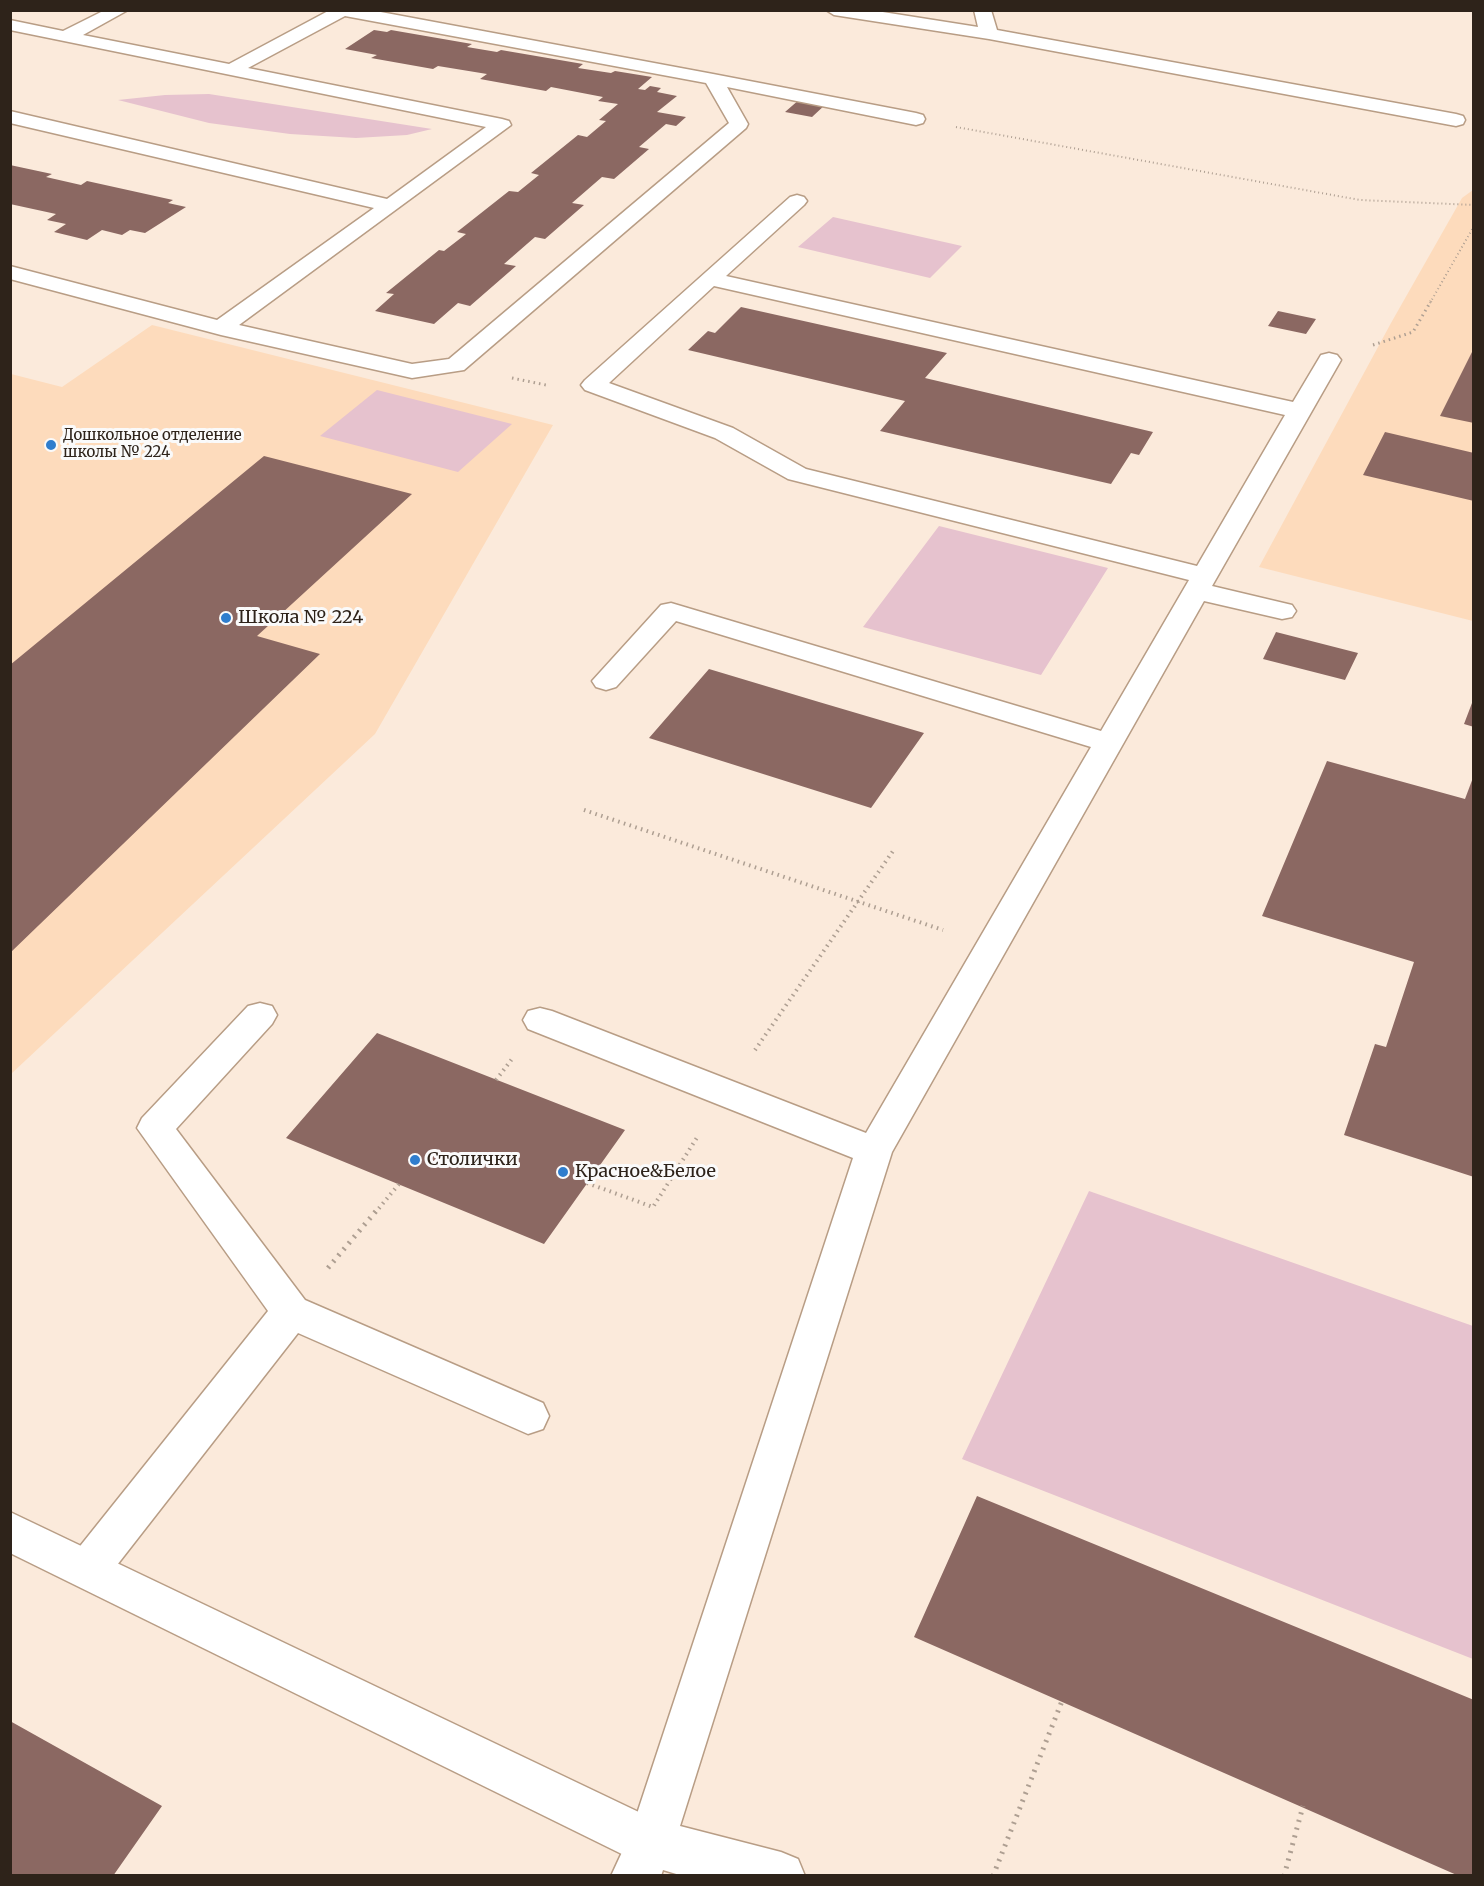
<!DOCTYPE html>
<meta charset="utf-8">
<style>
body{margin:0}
#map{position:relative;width:1484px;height:1886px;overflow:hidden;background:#fbeadb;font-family:Merriweather,serif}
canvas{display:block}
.frame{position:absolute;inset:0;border:12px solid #2e231a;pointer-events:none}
</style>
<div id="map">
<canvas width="1484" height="1886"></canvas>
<div class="frame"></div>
</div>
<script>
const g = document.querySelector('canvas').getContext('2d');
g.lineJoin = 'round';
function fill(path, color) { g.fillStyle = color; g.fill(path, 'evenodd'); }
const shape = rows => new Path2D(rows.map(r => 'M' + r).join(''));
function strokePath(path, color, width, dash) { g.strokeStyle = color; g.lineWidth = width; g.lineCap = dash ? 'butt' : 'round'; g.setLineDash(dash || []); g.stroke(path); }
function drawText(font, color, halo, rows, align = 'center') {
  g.font = font + ' Merriweather,serif'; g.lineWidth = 6; g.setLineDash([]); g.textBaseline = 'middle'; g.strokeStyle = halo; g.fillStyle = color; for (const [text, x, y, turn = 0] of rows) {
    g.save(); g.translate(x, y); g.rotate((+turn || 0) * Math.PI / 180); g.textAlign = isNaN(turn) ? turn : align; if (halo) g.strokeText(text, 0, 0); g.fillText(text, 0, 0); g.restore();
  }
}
const built = shape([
 [1473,190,1473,621,1259,567,1391,323,1462,198],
 [152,325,553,425,375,734,11,1074,11,374,62,387]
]);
const green = shape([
 [209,94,432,129,407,135,356,138,290,134,209,123,118,100,165,95],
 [833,217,962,246,930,278,798,247],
 [377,390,512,424,458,472,320,436],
 [939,526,1108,568,1041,675,863,627],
 [1089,1191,1473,1326,1473,1659,962,1459]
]);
const building = shape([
 [374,30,387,32,391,30,472,44,467,47,497,52,501,50,583,64,578,68,611,73,615,71,652,77,638,89,645,90,650,86,661,88,657,92,677,96,657,112,686,117,676,126,666,124,639,147,649,149,614,179,602,177,572,203,584,205,545,239,535,237,504,264,516,266,470,306,458,303,434,324,375,311,394,294,386,293,439,250,444,251,466,234,457,232,509,191,518,192,539,175,531,173,578,135,587,137,606,121,599,120,618,104,598,101,603,97,551,87,546,91,480,79,487,74,438,66,433,69,371,58,377,55,345,49],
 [800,99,826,104,812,117,785,112],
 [10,165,52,174,46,177,81,185,87,181,173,200,168,203,186,207,145,233,130,230,122,235,102,230,87,240,54,232,66,224,47,220,56,214,10,204],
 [741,307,947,353,925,378,1153,432,1139,455,1131,453,1111,484,880,431,905,401,688,350,708,331,715,333],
 [1278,311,1316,319,1306,334,1268,326],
 [1474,348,1474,423,1440,416],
 [1385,432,1474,453,1474,501,1363,475],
 [264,456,412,494,257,636,320,654,10,953,10,665],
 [1276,632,1358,653,1345,680,1263,659],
 [709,669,819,702,924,733,871,808,649,738],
 [1472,703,1474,703,1474,727,1464,724],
 [1327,761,1465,799,1474,775,1474,1177,1344,1135,1375,1044,1386,1047,1414,962,1262,916],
 [377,1033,625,1130,544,1244,286,1138],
 [977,1496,1474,1700,1474,1876,1459,1876,914,1637],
 [10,1721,162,1806,113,1876,10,1876]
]);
const pathFar3 = shape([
 [956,127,1360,200,1474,205],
 [1430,303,1474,226]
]);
const pathFar2 = shape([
 [1373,345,1413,332,1431,301],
 [512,378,546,385]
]);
const pathFar1 = shape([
 [584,810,943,930],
 [755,1050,893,851],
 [496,1080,512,1059],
 [587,1183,653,1207,698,1136],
 [375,1213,399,1184]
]);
const path = shape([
 [328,1268,376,1211],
 [993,1876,1062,1701],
 [1284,1876,1303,1806]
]);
const service = shape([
 [105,10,128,10,83,35,229,64,330,10,370,10,713,74,916,113,923,115,925,119,923,123,916,125,727,87,748,124,746,128,464,370,412,378,221,335,10,279,10,266,217,320,374,208,10,123,10,111,387,199,486,127,10,30,10,20,63,31,105,10],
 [345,16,706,83,729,123,449,359,412,364,239,325,511,125,509,121,502,119,248,68,345,16],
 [826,10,870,10,978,27,974,10,991,10,997,30,1456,114,1463,116,1465,120,1463,124,1456,126,989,39,834,15,826,10],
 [797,195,804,197,807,201,804,205,726,276,1293,402,1321,355,1329,353,1337,355,1341,360,1212,586,1292,605,1296,611,1292,617,1282,619,1204,601,892,1152,680,1826,781,1852,798,1859,805,1876,683,1876,663,1870,661,1876,611,1876,630,1835,853,1158,528,1029,523,1020,528,1011,540,1008,552,1011,866,1133,1091,747,676,621,616,687,606,690,596,687,592,681,661,605,671,603,1101,731,1189,580,788,479,715,438,585,390,581,385,585,380,790,197,797,195],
 [714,286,1285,415,1197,566,806,469,733,428,609,383,714,286],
 [260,1003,272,1006,277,1015,272,1024,176,1129,305,1300,543,1403,549,1416,543,1429,528,1434,298,1333,103,1583,88,1589,73,1583,66,1569,73,1555,268,1311,137,1128,142,1118,248,1006,260,1003]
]);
const minor = shape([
 [10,1512,668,1826,675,1843,668,1860,651,1867,634,1860,10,1553,10,1512]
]);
const markers = [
 [51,445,6,"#2f7dcd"],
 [226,618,6,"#2f7dcd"],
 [415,1160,6,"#2f7dcd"],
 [563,1172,6,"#2f7dcd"]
];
const farPoinames = [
 ["Дошкольное отделение",63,436],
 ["школы № 224",63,453]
];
const poiNames = [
 ["Школа № 224",238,618],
 ["Столички",427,1160],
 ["Красное&Белое",575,1172]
];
fill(built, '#fddbbc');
fill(green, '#e6c2ce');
fill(building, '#8b6862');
strokePath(service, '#b89d85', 3);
strokePath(minor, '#b89d85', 3);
strokePath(pathFar3, '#ae9f92', 2, [1, 3]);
strokePath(pathFar2, '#ae9f92', 3, [1.5, 4]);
strokePath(pathFar1, '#ae9f92', 4, [1.5, 4.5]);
strokePath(path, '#ae9f92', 5, [2, 6]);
fill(service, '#fff');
fill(minor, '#fff');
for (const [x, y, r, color] of markers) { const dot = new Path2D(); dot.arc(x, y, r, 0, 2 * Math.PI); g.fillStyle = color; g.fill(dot); strokePath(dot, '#fafafa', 2); }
drawText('15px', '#2e231a', '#fafafa', farPoinames, 'left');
drawText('18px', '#2e231a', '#fafafa', poiNames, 'left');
</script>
